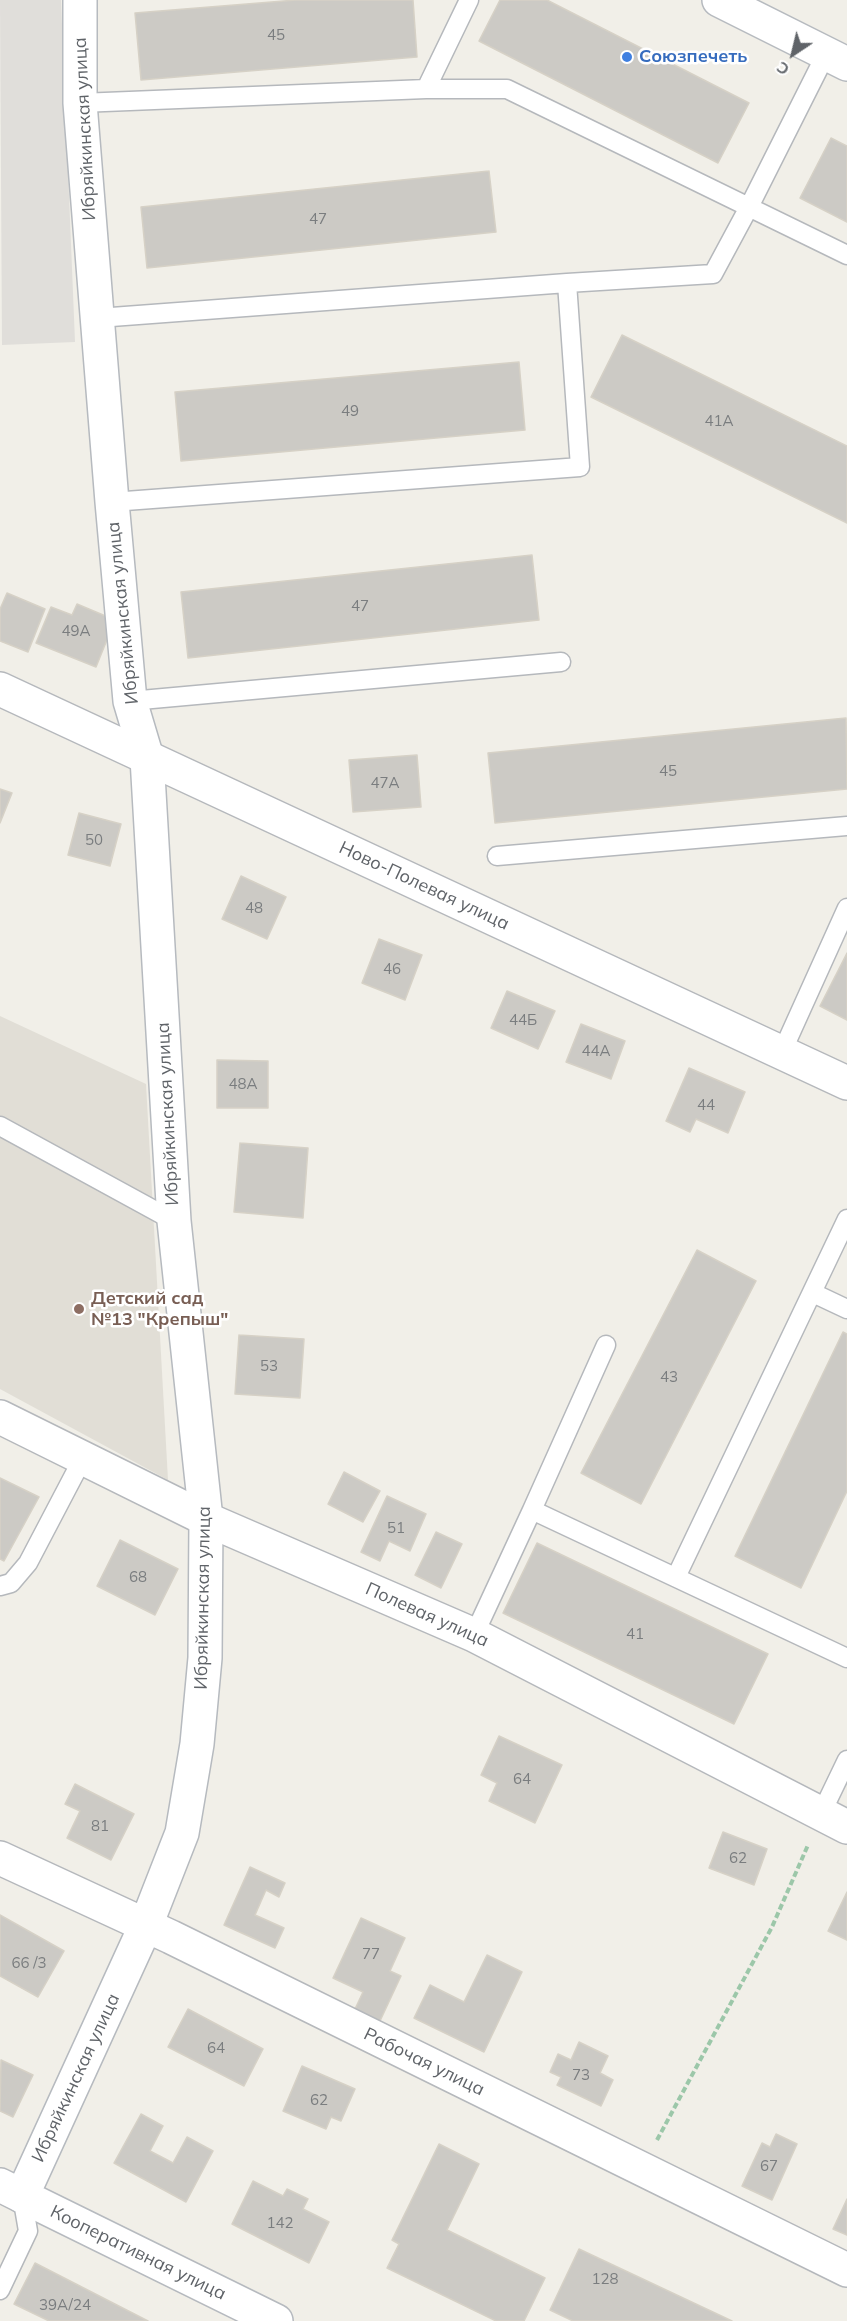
<!DOCTYPE html>
<meta charset="utf-8">
<style>
body{margin:0}
#map{position:relative;width:847px;height:2321px;overflow:hidden;background:#f1efe8;font-family:Mulish,sans-serif}
canvas{display:block}
.north{position:absolute;left:763px;top:24px;width:60px;height:60px;-webkit-text-stroke:4px #fff;paint-order:stroke;rotate:215deg;font-size:16px;font-weight:700;line-height:24px;text-align:center;color:#5f6368}
.north::after{content:'';display:block;margin:auto;width:21px;height:27px;background:#5f6368;clip-path:polygon(50% 0,100% 100%,50% 72%,0 100%)}
</style>
<div id="map">
<canvas width="847" height="2321"></canvas>
<div class="north">С</div>
</div>
<script>
const g = document.querySelector('canvas').getContext('2d');
g.lineJoin = 'round';
function fill(path, color) { g.fillStyle = color; g.fill(path, 'evenodd'); }
const shape = rows => new Path2D(rows.map(r => 'M' + r).join(''));
function strokePath(path, color, width, dash) { g.strokeStyle = color; g.lineWidth = width; g.lineCap = dash ? 'butt' : 'round'; g.setLineDash(dash || []); g.stroke(path); }
function drawText(font, color, halo, rows, align = 'center') {
  g.font = font + ' Mulish,sans-serif'; g.lineWidth = 5; g.setLineDash([]); g.textBaseline = 'middle'; g.strokeStyle = halo; g.fillStyle = color; for (const [text, x, y, turn = 0] of rows) {
    g.save(); g.translate(x, y); g.rotate((+turn || 0) * Math.PI / 180); g.textAlign = isNaN(turn) ? turn : align; if (halo) g.strokeText(text, 0, 0); g.fillText(text, 0, 0); g.restore();
  }
}
const industrial = shape([
 [0,0,61,0,75,342,2,345]
]);
const education = shape([
 [0,1016,146,1084,168,1480,0,1389]
]);
const building = shape([
 [296,0,413,0,417,57,141,80,135,13,296,0],
 [500,0,547,0,749,103,718,163,479,41,500,0],
 [831,138,847,146,847,222,800,198,831,138],
 [489,171,496,232,147,268,141,207,489,171],
 [622,335,847,446,847,523,591,397,622,335],
 [519,362,525,430,181,461,175,392,519,362],
 [532,555,539,620,188,658,181,592,532,555],
 [7,593,45,609,28,652,0,641,0,609,7,593],
 [77,604,115,620,96,667,36,643,51,607,72,615,77,604],
 [846,718,847,789,495,823,488,753,846,718],
 [417,755,421,807,353,812,349,760,417,755],
 [0,789,12,793,0,823,0,789],
 [79,813,121,824,110,866,68,855,79,813],
 [241,876,286,897,267,939,222,919,241,876],
 [379,939,422,955,405,1000,362,983,379,939],
 [847,953,847,1020,820,1006,847,953],
 [507,991,555,1011,538,1049,491,1028,507,991],
 [581,1024,625,1041,611,1079,566,1062,581,1024],
 [217,1060,268,1061,268,1108,217,1108,217,1060],
 [689,1068,745,1092,728,1133,696,1119,690,1132,666,1121,689,1068],
 [240,1143,308,1148,303,1218,234,1212,240,1143],
 [697,1250,756,1281,641,1504,581,1473,697,1250],
 [843,1332,847,1334,847,1491,801,1588,735,1556,843,1332],
 [239,1335,304,1339,300,1398,235,1394,239,1335],
 [344,1472,380,1491,363,1522,328,1504,344,1472],
 [0,1478,39,1497,4,1561,0,1559,0,1478],
 [387,1496,426,1514,410,1551,389,1541,380,1561,361,1552,387,1496],
 [436,1532,462,1544,441,1588,415,1575,436,1532],
 [120,1540,178,1569,155,1615,97,1586,120,1540],
 [537,1543,768,1654,734,1724,503,1613,537,1543],
 [499,1736,562,1765,535,1823,489,1801,497,1783,481,1775,499,1736],
 [75,1784,134,1814,111,1860,67,1838,80,1811,65,1804,75,1784],
 [723,1832,767,1849,754,1885,709,1868,723,1832],
 [250,1867,285,1883,279,1897,266,1890,255,1915,284,1928,275,1948,224,1925,250,1867],
 [847,1892,847,1940,828,1931,847,1892],
 [0,1915,64,1951,38,1997,0,1976,0,1915],
 [361,1918,405,1938,390,1971,401,1976,380,2021,355,2009,363,1992,333,1978,361,1918],
 [487,1955,522,1972,484,2052,414,2018,430,1985,464,2002,487,1955],
 [188,2009,263,2049,244,2086,168,2047,188,2009],
 [579,2042,608,2056,600,2073,613,2080,601,2106,557,2085,561,2077,550,2072,558,2054,571,2060,579,2042],
 [1,2060,33,2075,13,2117,0,2111,1,2060],
 [302,2066,355,2089,341,2121,331,2117,326,2129,283,2111,302,2066],
 [141,2114,163,2126,150,2151,173,2163,187,2137,213,2151,186,2202,114,2163,141,2114],
 [776,2134,797,2144,772,2200,742,2186,762,2143,770,2147,776,2134],
 [439,2144,479,2164,447,2230,545,2278,524,2321,496,2321,387,2268,399,2244,392,2240,439,2144],
 [253,2181,283,2196,287,2189,308,2199,303,2209,329,2222,309,2263,232,2224,253,2181],
 [847,2199,847,2235,833,2229,847,2199],
 [579,2249,732,2321,573,2321,550,2310,579,2249],
 [35,2263,148,2321,49,2321,14,2304,35,2263]
]);
const path = shape([
 [657,2140,772,1927,808,1845]
]);
const lane = shape([
 [469,0,426,89,507,89,847,255],
 [80,103,426,89],
 [98,318,567,283],
 [112,502,580,467,567,283,713,274,749,207,826,54],
 [130,701,561,662],
 [497,856,847,826],
 [782,1052,847,908],
 [0,1126,174,1221],
 [813,1293,847,1309],
 [532,1510,606,1345],
 [676,1577,847,1219],
 [0,1586,11,1583,28,1563,83,1458],
 [474,1635,532,1510,847,1658],
 [821,1814,847,1760],
 [0,2290,28,2231,22,2196]
]);
const street = shape([
 [0,689,847,1083],
 [0,1417,206,1519,474,1635,847,1827],
 [0,1858,171,1937,847,2270],
 [0,2185,22,2196]
]);
const secondary = shape([
 [80,0,80,103,112,502,130,701,147,758,174,1221,206,1519,205,1658,197,1744,182,1833,146,1925,22,2196,276,2321],
 [719,0,847,64]
]);
const markers = [
 [627,57,6,"#3f7fe0"],
 [79,1309,6,"#8d6e63"]
];
const numberNames = [
 ["45",276,35],
 ["47",318,219],
 ["49",350,411],
 ["41А",719,421],
 ["47",360,606],
 ["49А",76,631],
 ["45",668,771],
 ["47А",385,783],
 ["50",94,840],
 ["48",254,908],
 ["46",392,969],
 ["44Б",523,1020],
 ["44А",596,1051],
 ["48А",243,1084],
 ["44",706,1105],
 ["53",269,1366],
 ["43",669,1377],
 ["51",396,1528],
 ["68",138,1577],
 ["41",635,1634],
 ["64",522,1779],
 ["81",100,1826],
 ["62",738,1858],
 ["77",371,1954],
 ["66 /3",29,1963],
 ["64",216,2048],
 ["73",581,2075],
 ["62",319,2100],
 ["67",769,2166],
 ["142",280,2223],
 ["128",605,2279],
 ["39А/24",65,2305]
];
const shopNames = [
 ["Союзпечеть",639,57]
];
const streetNames = [
 ["Ибряйкинская улица",85,129,-93],
 ["Ибряйкинская улица",123,613,-96],
 ["Ново-Полевая улица",424,886,25],
 ["Ибряйкинская улица",168,1114,-93],
 ["Ибряйкинская улица",203,1598,-89],
 ["Полевая улица",427,1615,24],
 ["Рабочая улица",424,2062,26],
 ["Ибряйкинская улица",76,2078,-65],
 ["Кооперативная улица",138,2253,26]
];
const educationNames = [
 ["Детский сад",91,1299],
 ["№13 \"Крепыш\"",91,1320]
];
fill(industrial, '#e0deda');
fill(education, '#e1ded6');
fill(building, '#cccac5');
strokePath(building, '#d6d1c6', 1.5);
strokePath(lane, '#b5b8bc', 21);
strokePath(street, '#b5b8bc', 36);
strokePath(secondary, '#b6babf', 36);
strokePath(path, '#9cc7a9', 4, [6, 3]);
strokePath(lane, '#fff', 18);
strokePath(street, '#fff', 33);
strokePath(secondary, '#fff', 33);
for (const [x, y, r, color] of markers) { const dot = new Path2D(); dot.arc(x, y, r, 0, 2 * Math.PI); g.fillStyle = color; g.fill(dot); strokePath(dot, '#fff', 2); }
drawText('15px', '#7a7d7f', null, numberNames);
drawText('bold 18px', '#366cbe', '#fff', shopNames, 'left');
drawText('18px', '#5f6368', '#fff', streetNames);
drawText('bold 18px', '#785e54', '#fff', educationNames, 'left');
</script>
